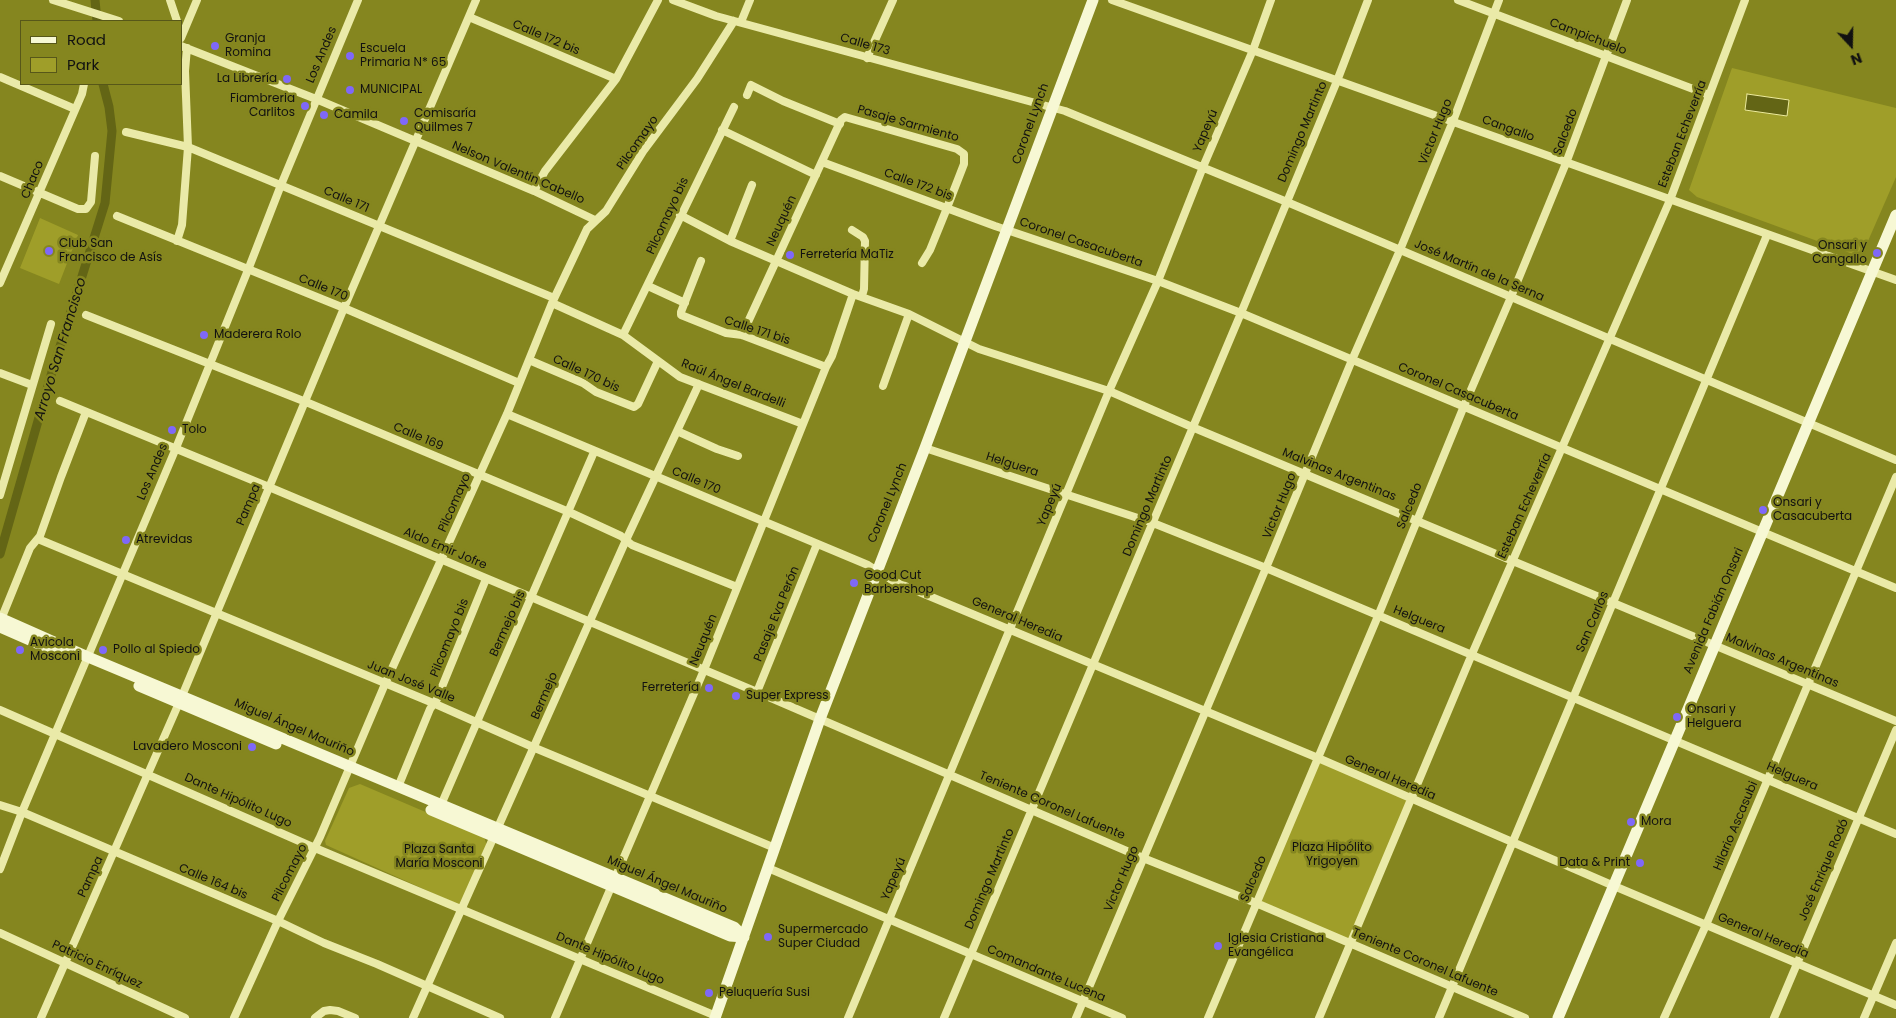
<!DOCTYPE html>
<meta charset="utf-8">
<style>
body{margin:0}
#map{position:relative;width:1896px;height:1018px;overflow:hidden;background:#85861f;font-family:Poppins,sans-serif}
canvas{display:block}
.legend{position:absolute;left:20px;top:20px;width:162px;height:65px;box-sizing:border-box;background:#85861f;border:1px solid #575719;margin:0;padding:6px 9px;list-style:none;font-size:15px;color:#111}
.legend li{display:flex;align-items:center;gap:10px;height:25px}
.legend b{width:25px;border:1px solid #575719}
.north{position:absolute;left:1826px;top:20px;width:50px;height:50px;-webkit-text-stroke:4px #85861f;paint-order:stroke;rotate:159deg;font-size:14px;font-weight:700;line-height:20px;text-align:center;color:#111}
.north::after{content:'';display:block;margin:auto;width:18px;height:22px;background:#111;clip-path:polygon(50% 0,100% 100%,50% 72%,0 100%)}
</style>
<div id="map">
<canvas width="1896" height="1018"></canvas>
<ul class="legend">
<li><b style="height:6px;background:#f7f8d4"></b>Road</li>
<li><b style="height:14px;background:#9f9e29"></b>Park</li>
</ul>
<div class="north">N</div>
</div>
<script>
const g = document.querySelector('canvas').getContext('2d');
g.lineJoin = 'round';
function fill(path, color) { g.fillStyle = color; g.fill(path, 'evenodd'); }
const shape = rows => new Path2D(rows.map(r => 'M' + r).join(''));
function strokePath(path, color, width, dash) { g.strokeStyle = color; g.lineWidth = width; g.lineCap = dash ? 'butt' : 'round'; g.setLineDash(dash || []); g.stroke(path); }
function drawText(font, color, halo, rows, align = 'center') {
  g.font = font + ' Poppins,sans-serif'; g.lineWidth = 5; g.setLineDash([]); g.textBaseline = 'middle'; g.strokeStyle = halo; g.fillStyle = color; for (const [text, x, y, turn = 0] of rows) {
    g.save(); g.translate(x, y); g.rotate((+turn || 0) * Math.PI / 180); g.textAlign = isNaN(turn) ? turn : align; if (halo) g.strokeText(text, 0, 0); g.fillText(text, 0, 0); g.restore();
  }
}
const green = shape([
 [1732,68,1896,108,1896,177,1861,257,1697,197,1689,190],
 [40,218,78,235,59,284,20,268],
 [1318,758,1411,799,1350,943,1256,903],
 [360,784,484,837,486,843,486,846,462,901,460,904,457,904,326,845,325,841,349,788]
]);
const water = shape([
 [1747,94,1789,100,1787,116,1745,110,1747,94]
]);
const canal = shape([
 [95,0,97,21],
 [0,554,52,372,105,203,112,131,109,107,103,84]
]);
const street = shape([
 [53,0,119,21],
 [170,0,177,21],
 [673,0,716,16,1065,111,1287,202,1896,460],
 [1112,0,1896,280],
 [1458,0,1709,95],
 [469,17,616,79],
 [741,22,750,0],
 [181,38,197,0],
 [181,46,316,99,534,191,595,220],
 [867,58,893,0],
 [0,77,75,109],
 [747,95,751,85,783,101,840,124],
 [722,130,816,175],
 [126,132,188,147,554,298],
 [822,162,995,226,1158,281,1241,313,1896,588],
 [0,176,78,209,86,209,91,202,95,156],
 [534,191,545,171,616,79,658,0],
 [680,215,730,241,853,294,909,314,979,349,1109,391,1192,427,1896,721],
 [117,216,344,308,519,383],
 [852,230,863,237,865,241,864,289,862,296],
 [177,241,182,225,188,147,185,71,187,48],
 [730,241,752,185],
 [701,261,681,312,681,315,726,333,742,335,826,367],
 [0,283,82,94,84,84],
 [648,286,685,303],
 [552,303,623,335,680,377,803,424],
 [86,315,306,402,569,512,621,536,632,545,737,587],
 [623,335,734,107],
 [742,335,841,120,845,117,957,149,964,154,964,164,945,213,930,250,922,263],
 [529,360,583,383,596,392,634,407,638,404,658,361],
 [0,373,32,385],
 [883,386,909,314],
 [60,401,269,487,757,692,1143,858,1256,903,1525,1018],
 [507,414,868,565,893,581,1318,758,1614,886,1896,1005],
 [677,431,717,449,738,456],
 [925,448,1153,523,1266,568,1896,834],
 [0,495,51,324],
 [38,539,433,703,535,748,775,848],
 [0,622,30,548,40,536,61,477,86,412],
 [757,692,817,544],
 [0,710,315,848,716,1016],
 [398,787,430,709,437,699,486,579],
 [0,805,22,812,278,921,324,943,377,964,500,1018],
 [441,805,594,452],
 [768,868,1122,1018],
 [0,869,22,812,176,448,248,270,281,185,358,0],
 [0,933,185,1018],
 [41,1018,182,696,344,308,476,0],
 [234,1018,278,921,320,837,385,684,507,414,552,303,587,229,606,211,644,150,697,79,734,21],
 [315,1018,324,1011,330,1010,338,1011,355,1018],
 [413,1018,626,540,699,384],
 [555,1018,704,670,826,367,832,356,853,294],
 [848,1018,1109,391,1158,281,1203,167,1253,50,1271,0],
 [944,1018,1241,313,1337,81,1368,0],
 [1076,1018,1266,568,1352,360,1400,250,1453,121,1499,0],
 [1208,1018,1378,616,1464,406,1511,297,1566,163,1627,0],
 [1319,1018,1472,654,1670,200,1745,0],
 [1439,1018,1767,235],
 [1664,1018,1706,925,1896,477],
 [1774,1018,1896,730],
 [1864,1018,1896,943]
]);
const secondary = shape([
 [0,618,88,657,734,927,744,937],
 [0,627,57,652],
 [139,686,276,744],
 [431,810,730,936,744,937],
 [715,1018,820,719,925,448,1093,0],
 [1558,1018,1896,215]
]);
const markers = [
 [215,46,5,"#7f68f8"],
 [350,56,5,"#7f68f8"],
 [287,79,5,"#7f68f8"],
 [350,90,5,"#7f68f8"],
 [305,106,5,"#7f68f8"],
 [324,115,5,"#7f68f8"],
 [404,121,5,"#7f68f8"],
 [49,251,5,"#7f68f8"],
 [1877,253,5,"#7f68f8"],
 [790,255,5,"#7f68f8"],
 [204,335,5,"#7f68f8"],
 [172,430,5,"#7f68f8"],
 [1763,510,5,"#7f68f8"],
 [126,540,5,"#7f68f8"],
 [854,583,5,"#7f68f8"],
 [20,650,5,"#7f68f8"],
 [103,650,5,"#7f68f8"],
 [709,688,5,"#7f68f8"],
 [736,696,5,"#7f68f8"],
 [1677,717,5,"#7f68f8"],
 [252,747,5,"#7f68f8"],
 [1631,822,5,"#7f68f8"],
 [1640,863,5,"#7f68f8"],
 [768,937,5,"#7f68f8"],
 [1218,946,5,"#7f68f8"],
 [709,993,5,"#7f68f8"]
];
const streetNames = [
 ["Campichuelo",1588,37,21],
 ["Calle 172 bis",546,38,23],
 ["Calle 173",865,45,16],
 ["Los Andes",322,55,-67],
 ["Pasaje Sarmiento",908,124,16],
 ["Coronel Lynch",1031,124,-70],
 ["Cangallo",1508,129,20],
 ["Yapeyú",1206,131,-67],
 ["Domingo Martinto",1303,132,-67],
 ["Victor Hugo",1436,132,-68],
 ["Salcedo",1566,132,-70],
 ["Esteban Echeverría",1683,134,-69],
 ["Pilcomayo",638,143,-55],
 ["Nelson Valentín Cabello",518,173,23],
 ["Chaco",33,180,-67],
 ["Calle 172 bis",918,185,20],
 ["Calle 171",346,200,23],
 ["Pilcomayo bis",668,216,-65],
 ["Neuquén",782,221,-65],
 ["Coronel Casacuberta",1081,243,19],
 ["José Martín de la Serna",1479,271,23],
 ["Calle 170",323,288,22],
 ["Calle 171 bis",757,331,18],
 ["Calle 170 bis",586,374,25],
 ["Raúl Ángel Bardelli",733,384,22],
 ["Coronel Casacuberta",1458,392,23],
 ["Calle 169",418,437,23],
 ["Helguera",1012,465,18],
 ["Los Andes",153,472,-67],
 ["Malvinas Argentinas",1339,475,22],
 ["Calle 170",696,481,23],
 ["Pilcomayo",455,503,-66],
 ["Coronel Lynch",888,503,-68],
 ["Pampa",249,505,-67],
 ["Yapeyú",1050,505,-67],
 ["Domingo Martinto",1148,506,-67],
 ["Victor Hugo",1280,506,-68],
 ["Salcedo",1410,506,-68],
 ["Esteban Echeverría",1525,506,-66],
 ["Aldo Emir Jofre",445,549,23],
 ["Avenida Fabián Onsari",1714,611,-67],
 ["Pasaje Eva Perón",777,614,-68],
 ["General Heredia",1017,620,23],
 ["Helguera",1419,620,22],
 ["San Carlos",1593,622,-67],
 ["Bermejo bis",508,624,-66],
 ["Pilcomayo bis",450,638,-68],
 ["Neuquén",704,640,-68],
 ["Malvinas Argentinas",1782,661,23],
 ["Juan José Valle",411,682,22],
 ["Bermejo",545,696,-67],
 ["Miguel Ángel Mauriño",294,728,23],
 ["Helguera",1792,777,23],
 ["General Heredia",1390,778,23],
 ["Dante Hipólito Lugo",238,801,24],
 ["Teniente Coronel Lafuente",1052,806,23],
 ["Hilario Ascasubi",1736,826,-67],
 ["José Enrique Rodó",1824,870,-67],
 ["Pilcomayo",290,873,-63],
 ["Pampa",91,877,-65],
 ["Yapeyú",894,879,-67],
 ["Domingo Martinto",990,879,-67],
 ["Victor Hugo",1122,879,-67],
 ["Salcedo",1254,879,-67],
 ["Calle 164 bis",213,882,23],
 ["Miguel Ángel Mauriño",667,885,23],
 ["General Heredia",1763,936,23],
 ["Dante Hipólito Lugo",610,959,23],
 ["Teniente Coronel Lafuente",1425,963,23],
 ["Patricio Enríquez",97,965,25],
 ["Comandante Lucena",1046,974,23]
];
const poiNames = [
 ["Granja",225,39],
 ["Romina",225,53],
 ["Escuela",360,49],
 ["Primaria N* 65",360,63],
 ["La Librería",277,79,"right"],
 ["MUNICIPAL",360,90],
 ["Fiambreria",295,99,"right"],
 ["Carlitos",295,113,"right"],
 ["Comisaría",414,114],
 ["Quilmes 7",414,128],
 ["Camila",334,115],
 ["Club San",59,244],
 ["Francisco de Asís",59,258],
 ["Onsari y",1867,246,"right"],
 ["Cangallo",1867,260,"right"],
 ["Ferretería MaTiz",800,255],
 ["Maderera Rolo",214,335],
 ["Tolo",182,430],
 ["Onsari y",1773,503],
 ["Casacuberta",1773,517],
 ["Atrevidas",136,540],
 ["Good Cut",864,576],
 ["Barbershop",864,590],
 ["Avicola",30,643],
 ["Mosconi",30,657],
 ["Pollo al Spiedo",113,650],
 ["Ferretería",699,688,"right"],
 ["Super Express",746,696],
 ["Onsari y",1687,710],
 ["Helguera",1687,724],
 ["Lavadero Mosconi",242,747,"right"],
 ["Mora",1641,822],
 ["Data & Print",1630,863,"right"],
 ["Supermercado",778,930],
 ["Super Ciudad",778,944],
 ["Iglesia Cristiana",1228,939],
 ["Evangélica",1228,953],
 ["Peluquería Susi",719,993]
];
const parkNames = [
 ["Plaza Hipólito",1332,848],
 ["Yrigoyen",1332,862],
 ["Plaza Santa",439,850],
 ["María Mosconi",439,864]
];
const waterNames = [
 ["Arroyo San Francisco",61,349,-73]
];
fill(green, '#9f9e29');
fill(water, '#636515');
strokePath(water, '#ecea9c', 1);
strokePath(canal, '#636515', 9);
strokePath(street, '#eaeaa8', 8);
strokePath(secondary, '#f7f8d4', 11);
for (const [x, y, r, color] of markers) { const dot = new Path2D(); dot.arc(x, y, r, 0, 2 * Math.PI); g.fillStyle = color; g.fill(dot); strokePath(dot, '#85861f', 2); }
drawText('12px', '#111', '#85861f', streetNames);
drawText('12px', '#111', '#85861f', poiNames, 'left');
drawText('12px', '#111', '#85861f', parkNames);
drawText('italic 14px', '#111', '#85861f', waterNames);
</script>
